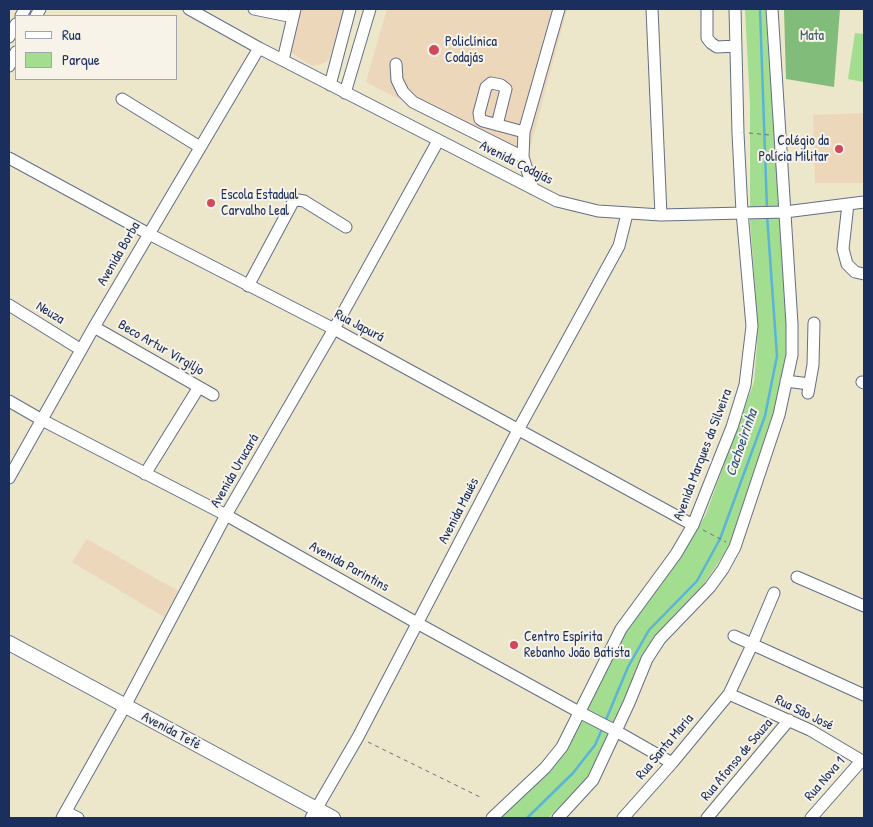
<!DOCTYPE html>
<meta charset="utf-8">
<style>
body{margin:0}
#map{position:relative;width:873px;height:827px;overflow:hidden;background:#ece6ca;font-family:"Patrick Hand",sans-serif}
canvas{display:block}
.frame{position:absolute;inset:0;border:10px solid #1b2f5e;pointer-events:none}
.legend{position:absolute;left:15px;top:15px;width:162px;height:65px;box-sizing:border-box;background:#f7f3e8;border:1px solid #9fa5b1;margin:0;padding:6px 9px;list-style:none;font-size:15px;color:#1b2f5e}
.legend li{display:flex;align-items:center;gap:10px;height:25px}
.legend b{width:25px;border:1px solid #9fa5b1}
</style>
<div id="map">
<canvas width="873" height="827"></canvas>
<div class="frame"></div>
<ul class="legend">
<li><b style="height:6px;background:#fff"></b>Rua</li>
<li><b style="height:14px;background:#a3dd8f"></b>Parque</li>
</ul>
</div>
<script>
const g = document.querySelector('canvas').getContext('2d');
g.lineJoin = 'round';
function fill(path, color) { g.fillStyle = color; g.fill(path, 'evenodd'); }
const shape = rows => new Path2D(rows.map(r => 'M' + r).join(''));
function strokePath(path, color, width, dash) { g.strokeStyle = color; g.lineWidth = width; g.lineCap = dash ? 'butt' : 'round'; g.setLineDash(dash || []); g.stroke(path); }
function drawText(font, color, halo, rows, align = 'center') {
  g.font = font + ' "Patrick Hand",sans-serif'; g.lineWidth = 4; g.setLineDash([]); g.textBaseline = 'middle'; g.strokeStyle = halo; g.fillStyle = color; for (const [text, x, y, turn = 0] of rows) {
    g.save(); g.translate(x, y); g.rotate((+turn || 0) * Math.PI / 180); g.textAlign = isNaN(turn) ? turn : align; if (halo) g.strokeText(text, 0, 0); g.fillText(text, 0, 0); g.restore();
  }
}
const built = shape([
 [297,9,346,9,329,59,324,63,312,66,287,50],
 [387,9,567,9,526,164,366,82],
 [864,113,864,183,815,183,813,115],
 [87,539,178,591,164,617,72,562]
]);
const green = shape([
 [745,9,774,9,777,179,790,353,773,423,731,544,701,588,663,627,648,648,633,679,594,766,584,783,548,818,498,818,540,778,609,655,643,603,680,559,699,527,706,514,754,382,757,346,757,314,750,220,750,104],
 [855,33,864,34,864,82,848,79]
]);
const forest = shape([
 [784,9,840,9,834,87,786,79]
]);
const stream = shape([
 [760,9,767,210],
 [605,722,628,667,649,630,697,581,720,539,765,416,777,356,767,215],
 [527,818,573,773,595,745,603,727]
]);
const path = shape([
 [749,133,770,135],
 [703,530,726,542],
 [368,742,482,798]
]);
const minor = shape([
 [189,9,259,48,557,201,598,211,661,215,785,212,864,202],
 [254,9,293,17],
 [652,9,661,215],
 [707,9,707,38,711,43,717,47,736,46],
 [21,16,25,9],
 [36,16,40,9],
 [9,37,16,24],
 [283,60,295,9],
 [396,64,397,80,403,92,413,102,523,157],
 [9,66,16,52],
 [330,85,350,9],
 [345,93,370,9],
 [122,99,195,144],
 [497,125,506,89,501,85,491,83,486,87,479,113,480,119,483,121,524,132],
 [9,158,149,234,334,329,693,525],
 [533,189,523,157,524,132,559,9],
 [848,204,843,249,847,264,855,272,864,274],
 [248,286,293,202,298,200,304,201,346,227],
 [9,305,75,346],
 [94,327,213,395],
 [786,381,809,384],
 [862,382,864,383],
 [808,393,813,365,814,323],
 [9,401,42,420,226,515,417,623,579,712,616,731,672,763],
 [145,474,199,387],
 [9,478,94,327,259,48],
 [797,577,864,606],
 [734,636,864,695],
 [729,694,810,730,864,762],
 [66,812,78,818],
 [62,818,125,706,226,515,334,329,438,141],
 [311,818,358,737,518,430,619,246,627,214],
 [492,818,545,768,562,747,621,629,676,554,693,525,732,427,745,385,752,326,742,212,738,133,735,9],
 [558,818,593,780,629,703,647,659,660,639,710,587,723,569,735,547,779,415,792,355,792,324,772,9],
 [623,818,672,763,729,694,752,645,774,593],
 [707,818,789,720],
 [811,818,862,760]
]);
const major = shape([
 [9,643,333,818]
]);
const markers = [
 [434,50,6,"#d1495b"],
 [839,149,5,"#d1495b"],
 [211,203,5,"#d1495b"],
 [514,645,5,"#d1495b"]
];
const parkNames = [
 ["Mata",812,36]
];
const poiNames = [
 ["Policlínica",445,42],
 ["Codajás",445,58],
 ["Colégio da",829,141,"right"],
 ["Polícia Militar",829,157,"right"],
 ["Escola Estadual",221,195],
 ["Carvalho Leal",221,211],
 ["Centro Espírita",524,637],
 ["Rebanho João Batista",524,653]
];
const streetNames = [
 ["Avenida Codajás",516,163,27],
 ["Avenida Borba",119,254,-60],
 ["Neuza",50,313,31],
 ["Rua Japurá",359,326,28],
 ["Beco Artur Virgiljo",161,348,30],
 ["Avenida Marques da Silveira",703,455,-69],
 ["Avenida Urucará",235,471,-60],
 ["Avenida Maués",459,511,-63],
 ["Avenida Parintins",349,567,29],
 ["Rua São José",804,713,26],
 ["Avenida Tefé",171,731,28],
 ["Rua Santa Maria",665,747,-50],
 ["Rua Afonso de Souza",737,760,-50],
 ["Rua Nova 1",825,779,-49]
];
const waterNames = [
 ["Cachoeirinha",742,443,-71]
];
fill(built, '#edd7bb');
fill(green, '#a3dd8f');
fill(forest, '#82bc7a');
strokePath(stream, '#5bb4d8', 2.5);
strokePath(minor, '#646f84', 13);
strokePath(major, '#646f84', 16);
strokePath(path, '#646f84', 1, [4, 4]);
strokePath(minor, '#fff', 11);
strokePath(major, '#fff', 14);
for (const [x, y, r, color] of markers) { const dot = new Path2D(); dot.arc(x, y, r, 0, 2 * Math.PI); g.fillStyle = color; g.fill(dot); strokePath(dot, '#f7f3e8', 2); }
drawText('14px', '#3d5a6a', '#f7f3e8', parkNames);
drawText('14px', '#1b2f5e', '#f7f3e8', poiNames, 'left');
drawText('14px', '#1b2f5e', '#f7f3e8', streetNames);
drawText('italic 15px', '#2e5783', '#f7f3e8', waterNames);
</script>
